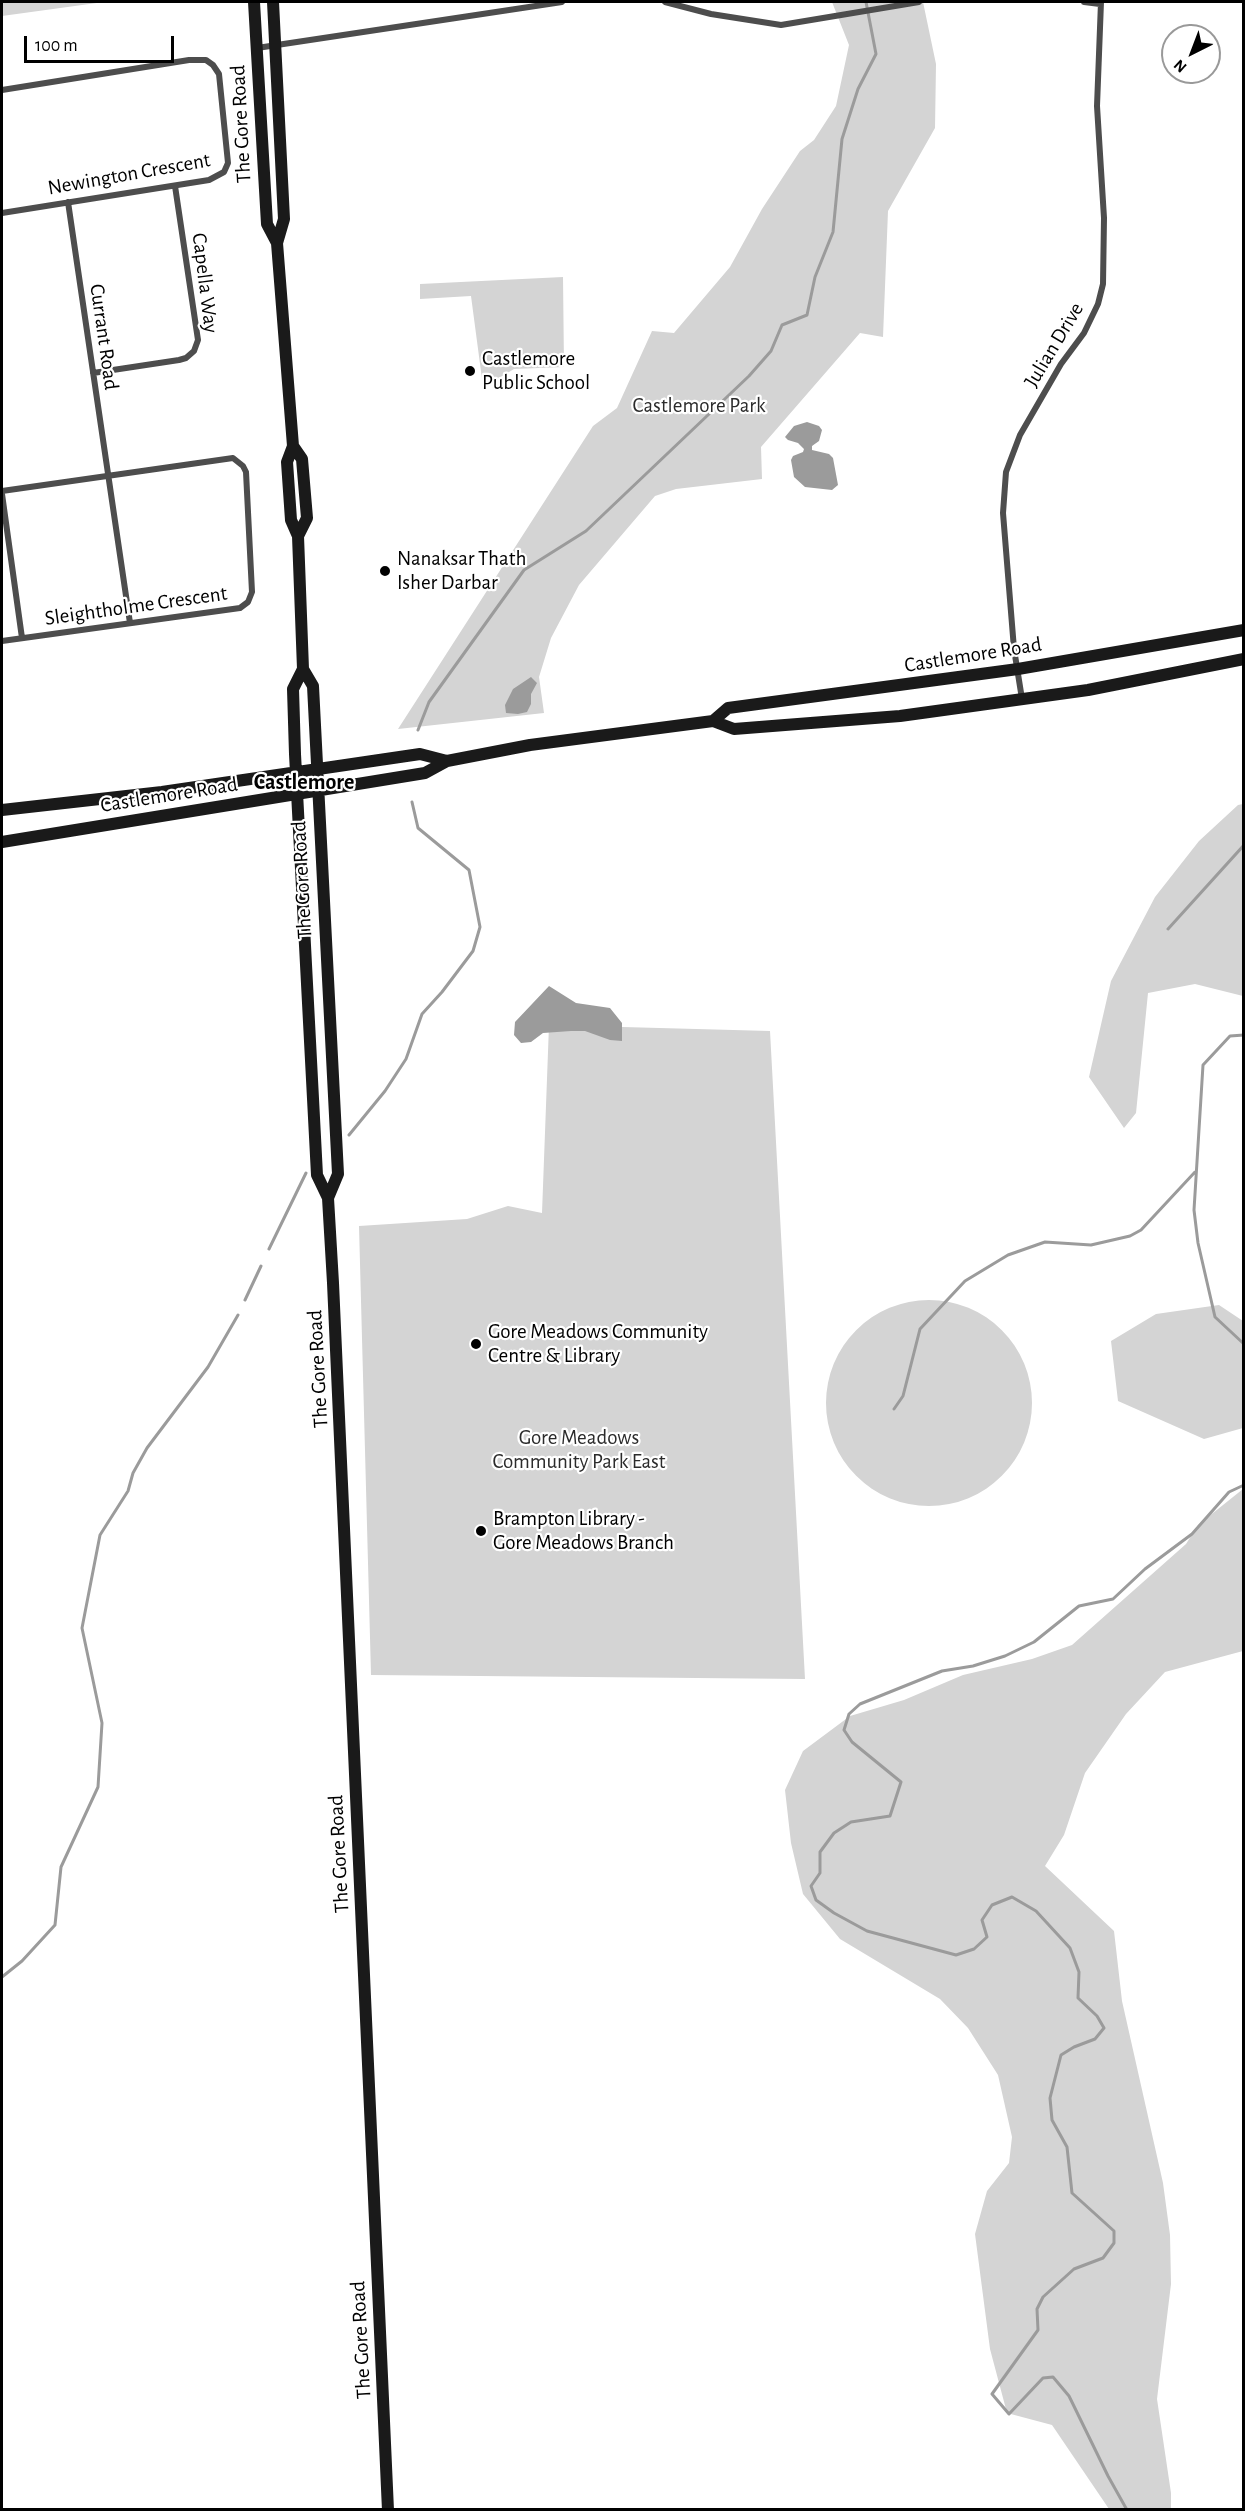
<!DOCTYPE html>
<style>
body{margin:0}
#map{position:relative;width:1245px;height:2511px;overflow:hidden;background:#fff;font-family:"Alegreya Sans",sans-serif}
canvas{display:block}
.frame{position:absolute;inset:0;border:3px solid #000;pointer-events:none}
.north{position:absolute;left:1161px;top:24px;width:60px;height:60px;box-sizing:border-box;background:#fff;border:2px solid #999;border-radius:50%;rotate:222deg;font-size:16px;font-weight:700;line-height:24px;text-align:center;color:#000}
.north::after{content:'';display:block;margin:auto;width:21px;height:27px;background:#000;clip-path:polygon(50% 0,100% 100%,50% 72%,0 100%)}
.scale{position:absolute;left:24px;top:36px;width:150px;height:27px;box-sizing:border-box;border:3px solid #000;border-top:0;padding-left:8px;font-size:18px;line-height:21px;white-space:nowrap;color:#000;-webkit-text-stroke:4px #fff;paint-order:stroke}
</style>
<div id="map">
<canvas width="1245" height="2511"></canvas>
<div class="frame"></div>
<div class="north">N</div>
<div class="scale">100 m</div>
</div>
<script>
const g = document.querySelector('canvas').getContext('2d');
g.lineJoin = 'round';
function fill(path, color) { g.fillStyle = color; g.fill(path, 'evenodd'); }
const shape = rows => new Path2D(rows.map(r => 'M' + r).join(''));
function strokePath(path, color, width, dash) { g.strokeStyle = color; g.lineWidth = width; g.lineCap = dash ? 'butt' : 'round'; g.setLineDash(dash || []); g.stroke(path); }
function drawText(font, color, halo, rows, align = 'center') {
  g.font = font + ' "Alegreya Sans",sans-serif'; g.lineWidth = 4.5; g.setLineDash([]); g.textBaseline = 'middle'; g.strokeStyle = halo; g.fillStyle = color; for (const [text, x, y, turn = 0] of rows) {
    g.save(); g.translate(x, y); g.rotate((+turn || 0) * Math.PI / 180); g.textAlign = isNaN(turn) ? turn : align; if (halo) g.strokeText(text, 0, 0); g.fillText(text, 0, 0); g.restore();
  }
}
const green = shape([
 [2,2,104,2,2,16],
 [832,2,923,2,936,64,935,128,888,211,883,337,860,333,761,447,762,479,676,489,655,496,579,585,551,638,539,677,544,713,398,729,593,426,617,408,652,331,674,333,730,267,762,209,800,151,814,140,836,106,849,45],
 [563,277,564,367,514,369,499,378,482,379,471,296,420,299,420,284],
 [1243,804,1243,996,1195,984,1148,993,1136,1113,1124,1128,1089,1077,1111,981,1155,897,1199,841,1238,805],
 [549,1025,770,1031,805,1679,371,1675,359,1226,467,1219,508,1206,542,1213],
 '826 1403a103 103 0 1 1 206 0a103 103 0 1 1-206 0Z',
 [1219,1305,1243,1321,1243,1428,1204,1439,1118,1401,1111,1341,1156,1314],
 [1243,1489,1243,1651,1165,1672,1126,1714,1085,1773,1064,1835,1045,1866,1114,1931,1122,2001,1163,2183,1170,2235,1171,2284,1157,2399,1171,2493,1171,2509,1109,2509,1052,2425,1007,2413,990,2349,975,2234,987,2191,1009,2163,1012,2137,998,2075,968,2028,940,1999,840,1939,803,1894,791,1843,785,1790,803,1751,850,1716,904,1700,963,1675,1032,1659,1072,1645,1186,1544,1198,1525]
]);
const water = shape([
 [807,422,819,426,822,430,819,441,812,446,812,450,829,454,833,458,838,485,832,490,805,487,794,477,791,460,793,456,803,452,804,449,798,443,788,440,785,437,794,426],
 [531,677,537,683,531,694,531,704,527,712,518,714,506,713,505,705,513,689],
 [549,986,576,1003,610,1008,622,1023,622,1041,610,1040,585,1031,571,1031,543,1033,531,1042,521,1043,514,1035,515,1022]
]);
const stream = shape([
 [418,730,429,702,524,570,586,531,749,376,771,351,782,325,807,315,815,277,833,232,842,139,858,89,876,54,866,2],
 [1168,929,1244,845],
 [1244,1035,1230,1036,1203,1065,1194,1210,1198,1243,1215,1317,1244,1344],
 [349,1135,385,1091,406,1059,422,1014,442,992,473,951,480,927,469,870,418,828,412,802],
 [269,1249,306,1173],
 [245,1300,261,1266],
 [894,1409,903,1396,920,1329,965,1281,1008,1255,1045,1242,1091,1245,1130,1236,1141,1230,1195,1172],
 [2,1977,22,1961,55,1925,61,1867,98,1787,102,1723,82,1628,100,1535,128,1491,133,1473,147,1448,208,1367,238,1315],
 [1127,2510,1108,2476,1069,2396,1053,2377,1043,2378,1009,2414,992,2394,1038,2330,1037,2309,1043,2297,1074,2269,1103,2258,1114,2243,1114,2231,1072,2193,1067,2147,1052,2120,1050,2098,1061,2055,1074,2047,1095,2039,1104,2028,1097,2016,1078,1998,1079,1972,1070,1948,1036,1911,1012,1897,992,1905,982,1920,987,1937,974,1949,956,1955,867,1931,834,1913,816,1900,811,1886,820,1873,820,1852,834,1833,851,1822,890,1816,901,1782,852,1742,844,1730,849,1714,860,1704,942,1671,973,1666,1005,1656,1034,1642,1079,1606,1113,1599,1145,1569,1192,1534,1229,1492,1244,1485]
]);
const minor = shape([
 [665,2,711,14,781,25,919,2],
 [1084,2,1100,4],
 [257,48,562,2],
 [2,90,189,60,206,60,213,65,219,74,228,163,224,172,209,180,2,213],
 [68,202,130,623],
 [93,373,179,360,186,358,194,351,198,340,175,186],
 [2,491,233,458,243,466,246,472,252,592,248,602,240,608,2,641],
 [2,494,22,638],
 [1022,699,1014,649,1003,513,1006,472,1020,435,1061,364,1084,333,1098,304,1103,284,1104,218,1097,106,1101,2]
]);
const secondary = shape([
 [254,2,267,224,277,243],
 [273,2,284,219,277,243,293,446,287,462,291,520,298,536,303,669,293,689,295,754,317,1175,328,1198,333,1283,388,2510],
 [293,446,302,459,307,518,298,536],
 [303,669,313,686,338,1174,328,1198],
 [713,721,728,708,1018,669,1244,630],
 [2,810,162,792,420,754,447,761],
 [2,842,425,773,447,761,530,745,713,721,734,729,900,716,1088,690,1244,659]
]);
const markers = [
 [470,371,6,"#000"],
 [385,571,6,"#000"],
 [476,1344,6,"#000"],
 [481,1531,6,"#000"]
];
const streetNames = [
 ["The Gore Road",241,124,-93],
 ["Newington Crescent",129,174,-10],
 ["Capella Way",205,283,83],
 ["Currant Road",104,337,82],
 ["Julian Drive",1054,345,-59],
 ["Sleightholme Crescent",136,606,-8],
 ["Castlemore Road",973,655,-9],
 ["Castlemore Road",169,795,-9],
 ["The Gore Road",302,880,-93],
 ["The Gore Road",318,1369,-93],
 ["The Gore Road",339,1854,-93],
 ["The Gore Road",361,2340,-93]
];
const poiNames = [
 ["Castlemore",482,359],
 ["Public School",482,383],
 ["Nanaksar Thath",397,559],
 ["Isher Darbar",397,583],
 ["Gore Meadows Community",488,1332],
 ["Centre & Library",488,1356],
 ["Brampton Library -",493,1519],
 ["Gore Meadows Branch",493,1543]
];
const parkNames = [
 ["Castlemore Park",699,406],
 ["Gore Meadows",579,1438],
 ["Community Park East",579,1462]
];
const neighbourhoodNames = [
 ["Castlemore",304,782]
];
fill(green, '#d4d4d4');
fill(water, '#9b9b9b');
strokePath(stream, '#9b9b9b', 3);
strokePath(minor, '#4d4d4d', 6);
strokePath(secondary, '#1a1a1a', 12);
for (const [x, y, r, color] of markers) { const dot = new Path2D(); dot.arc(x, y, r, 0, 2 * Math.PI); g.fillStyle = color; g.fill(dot); strokePath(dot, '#fff', 2); }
drawText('21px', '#000', '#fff', streetNames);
drawText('21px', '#000', '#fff', poiNames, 'left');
drawText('21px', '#2b2b2b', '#fff', parkNames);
drawText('bold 22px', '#000', '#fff', neighbourhoodNames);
</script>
